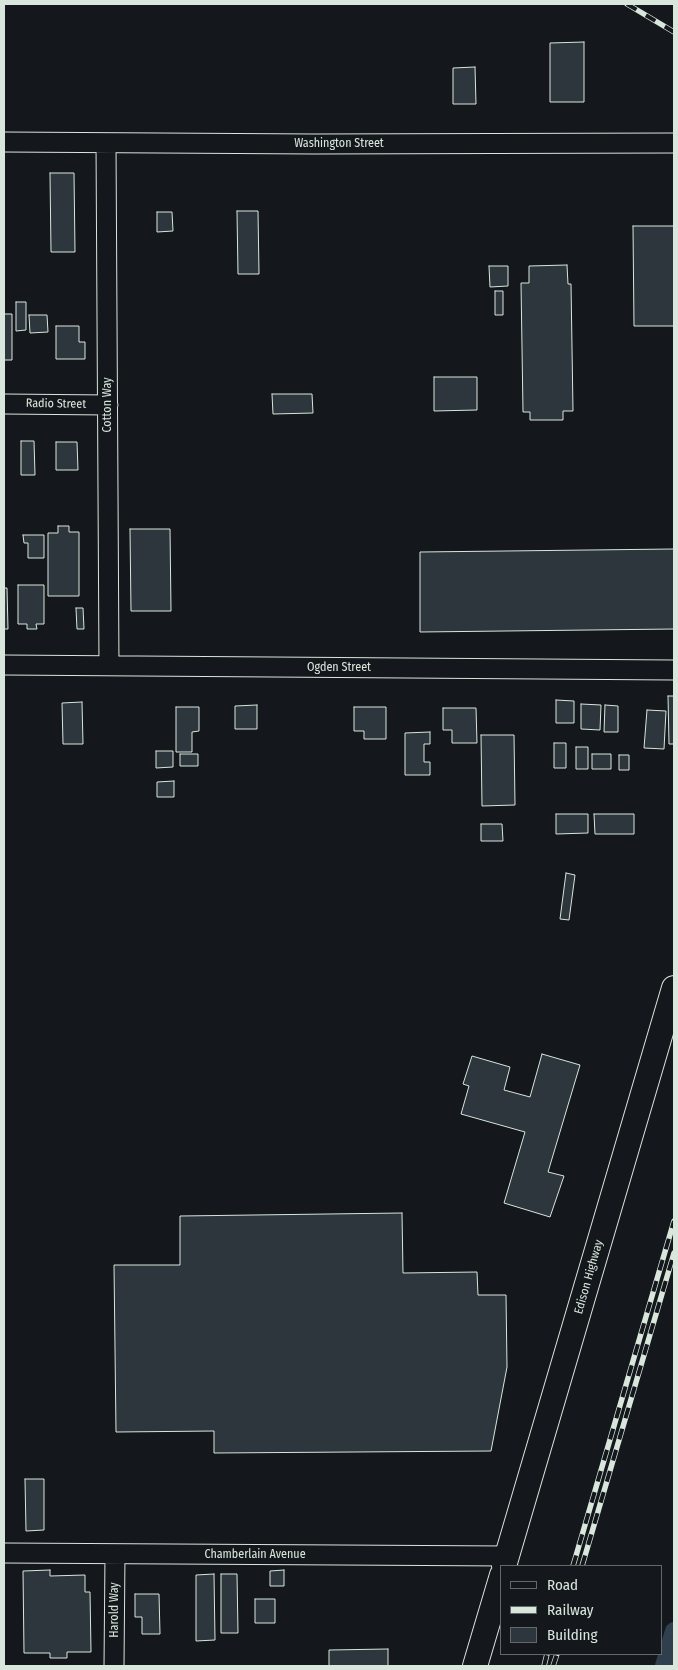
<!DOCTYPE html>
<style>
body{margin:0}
#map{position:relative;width:678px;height:1670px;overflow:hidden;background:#14181c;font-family:"Fira Sans Condensed",sans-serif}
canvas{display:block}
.frame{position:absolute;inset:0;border:5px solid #d8e6dc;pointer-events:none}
.legend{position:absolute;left:500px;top:1565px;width:162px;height:90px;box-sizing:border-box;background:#14181c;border:1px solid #626a69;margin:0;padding:6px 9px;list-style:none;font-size:15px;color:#d8e6dc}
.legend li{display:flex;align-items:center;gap:10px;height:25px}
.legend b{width:25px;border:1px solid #626a69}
</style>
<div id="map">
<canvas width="678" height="1670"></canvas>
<div class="frame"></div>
<ul class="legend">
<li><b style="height:6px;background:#14181c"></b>Road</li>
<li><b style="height:6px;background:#d8e6dc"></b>Railway</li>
<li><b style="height:14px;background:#2c363c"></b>Building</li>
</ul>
</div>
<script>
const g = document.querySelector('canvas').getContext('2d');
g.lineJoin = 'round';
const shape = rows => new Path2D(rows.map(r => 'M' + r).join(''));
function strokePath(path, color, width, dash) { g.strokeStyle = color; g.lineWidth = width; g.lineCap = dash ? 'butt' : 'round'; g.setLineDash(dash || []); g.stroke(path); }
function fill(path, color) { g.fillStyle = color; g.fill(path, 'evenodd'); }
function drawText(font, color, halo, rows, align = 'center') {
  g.font = font + ' "Fira Sans Condensed",sans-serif'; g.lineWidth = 4; g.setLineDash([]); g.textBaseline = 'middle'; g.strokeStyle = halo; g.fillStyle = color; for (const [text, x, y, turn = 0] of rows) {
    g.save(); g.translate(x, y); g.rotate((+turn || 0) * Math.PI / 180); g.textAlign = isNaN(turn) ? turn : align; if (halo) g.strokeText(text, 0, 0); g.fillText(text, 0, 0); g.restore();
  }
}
const canal = shape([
 [664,1666,674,1631]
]);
const building = shape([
 [584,42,584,102,550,102,550,43,584,42],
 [475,67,476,104,453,104,453,68,475,67],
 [50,173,74,173,75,252,51,252,50,173],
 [237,211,258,211,259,274,238,274,237,211],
 [157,212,172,212,173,231,157,232,157,212],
 [633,226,674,226,674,326,634,326,633,226],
 [567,265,568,284,571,284,573,411,563,411,563,420,530,420,530,412,523,412,521,283,529,283,529,266,567,265],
 [489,266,508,266,508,286,490,287,489,266],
 [495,291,503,291,503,315,495,315,495,291],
 [16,302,26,302,26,330,16,331,16,302],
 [4,314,12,314,12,360,4,360,4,314],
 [29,315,47,315,48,332,30,333,29,315],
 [56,326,79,326,79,342,85,342,85,359,56,359,56,326],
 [434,377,477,377,477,410,434,411,434,377],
 [272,394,312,394,313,413,273,414,272,394],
 [21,441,34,441,35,475,21,475,21,441],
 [56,442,77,442,78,470,56,470,56,442],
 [58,526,69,526,69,532,79,532,79,596,48,596,48,533,58,533,58,526],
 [130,529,170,529,171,611,131,611,130,529],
 [23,535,44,535,44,558,28,558,28,543,24,543,23,535],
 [674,549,674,629,420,632,420,552,674,549],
 [18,585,44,585,44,624,36,624,37,629,27,629,27,624,18,624,18,585],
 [4,588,7,588,8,629,4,629,4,588],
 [76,608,83,608,84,629,77,629,76,608],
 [668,696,674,696,674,744,669,744,668,696],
 [556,700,574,701,574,723,556,723,556,700],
 [82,702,83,744,63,744,62,703,82,702],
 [581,704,601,705,600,730,581,729,581,704],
 [257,705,257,729,235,729,235,706,257,705],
 [605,705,618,706,618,732,604,732,605,705],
 [176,707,199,707,199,731,192,732,192,752,176,752,176,707],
 [354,707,386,707,386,739,364,739,364,731,354,731,354,707],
 [443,708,476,708,477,743,452,743,452,730,443,730,443,708],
 [647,710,666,711,664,749,644,748,647,710],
 [430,732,430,744,424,744,424,762,430,762,430,775,405,775,405,733,430,732],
 [481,735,514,735,515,805,482,806,481,735],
 [554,743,566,743,566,768,554,768,554,743],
 [576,747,588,747,588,769,576,769,576,747],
 [156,751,173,751,173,767,156,768,156,751],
 [180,754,198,754,198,766,180,766,180,754],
 [592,754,611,754,611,769,592,769,592,754],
 [619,755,629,755,629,770,619,770,619,755],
 [174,781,174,797,157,797,157,782,174,781],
 [556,814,588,814,588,833,556,834,556,814],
 [594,814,634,814,634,834,595,834,594,814],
 [481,824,502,824,503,841,481,841,481,824],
 [566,873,575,875,569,920,560,919,566,873],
 [542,1054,580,1065,548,1172,564,1176,550,1217,504,1203,525,1132,461,1114,469,1086,463,1084,472,1056,510,1067,504,1090,530,1097,542,1054],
 [402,1213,403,1273,477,1272,478,1295,506,1295,507,1367,491,1451,214,1453,214,1431,116,1432,114,1265,180,1265,180,1216,402,1213],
 [25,1479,44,1479,44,1530,26,1531,25,1479],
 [50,1570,50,1576,85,1575,85,1592,90,1592,91,1652,67,1652,67,1658,50,1658,50,1653,24,1653,23,1571,50,1570],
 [284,1570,284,1586,270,1586,270,1571,284,1570],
 [214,1574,215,1640,196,1641,196,1575,214,1574],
 [221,1574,237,1574,238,1633,221,1633,221,1574],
 [135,1594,159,1594,160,1634,142,1634,142,1617,135,1617,135,1594],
 [255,1599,275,1599,275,1623,255,1623,255,1599],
 [388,1649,388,1666,329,1666,329,1650,388,1649]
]);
const minor = shape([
 [4,142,314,144,674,143],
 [106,143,109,666],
 [4,404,108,405],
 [4,665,674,670],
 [4,1553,507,1556],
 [114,1666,115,1554]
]);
const major = shape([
 [504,1566,674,988],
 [475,1666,502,1575]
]);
const rail = shape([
 [627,4,674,32],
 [573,1566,674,1221],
 [582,1566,674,1253],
 [544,1666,547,1654],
 [553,1666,557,1654]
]);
const streetNames = [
 ["Washington Street",339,144],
 ["Radio Street",56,404,1],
 ["Cotton Way",108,405,-90],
 ["Ogden Street",339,668],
 ["Edison Highway",589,1277,-74],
 ["Chamberlain Avenue",255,1555],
 ["Harold Way",115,1610,-90]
];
strokePath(canal, '#2f3f4d', 18);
fill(building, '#2c363c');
strokePath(building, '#d8e6dc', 1);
strokePath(minor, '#d8e6dc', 21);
strokePath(major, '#d8e6dc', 26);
strokePath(minor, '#14181c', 19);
strokePath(major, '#14181c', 24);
strokePath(rail, '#d8e6dc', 5.5);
strokePath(rail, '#14181c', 4, [11]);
drawText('12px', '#d8e6dc', '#14181c', streetNames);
</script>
